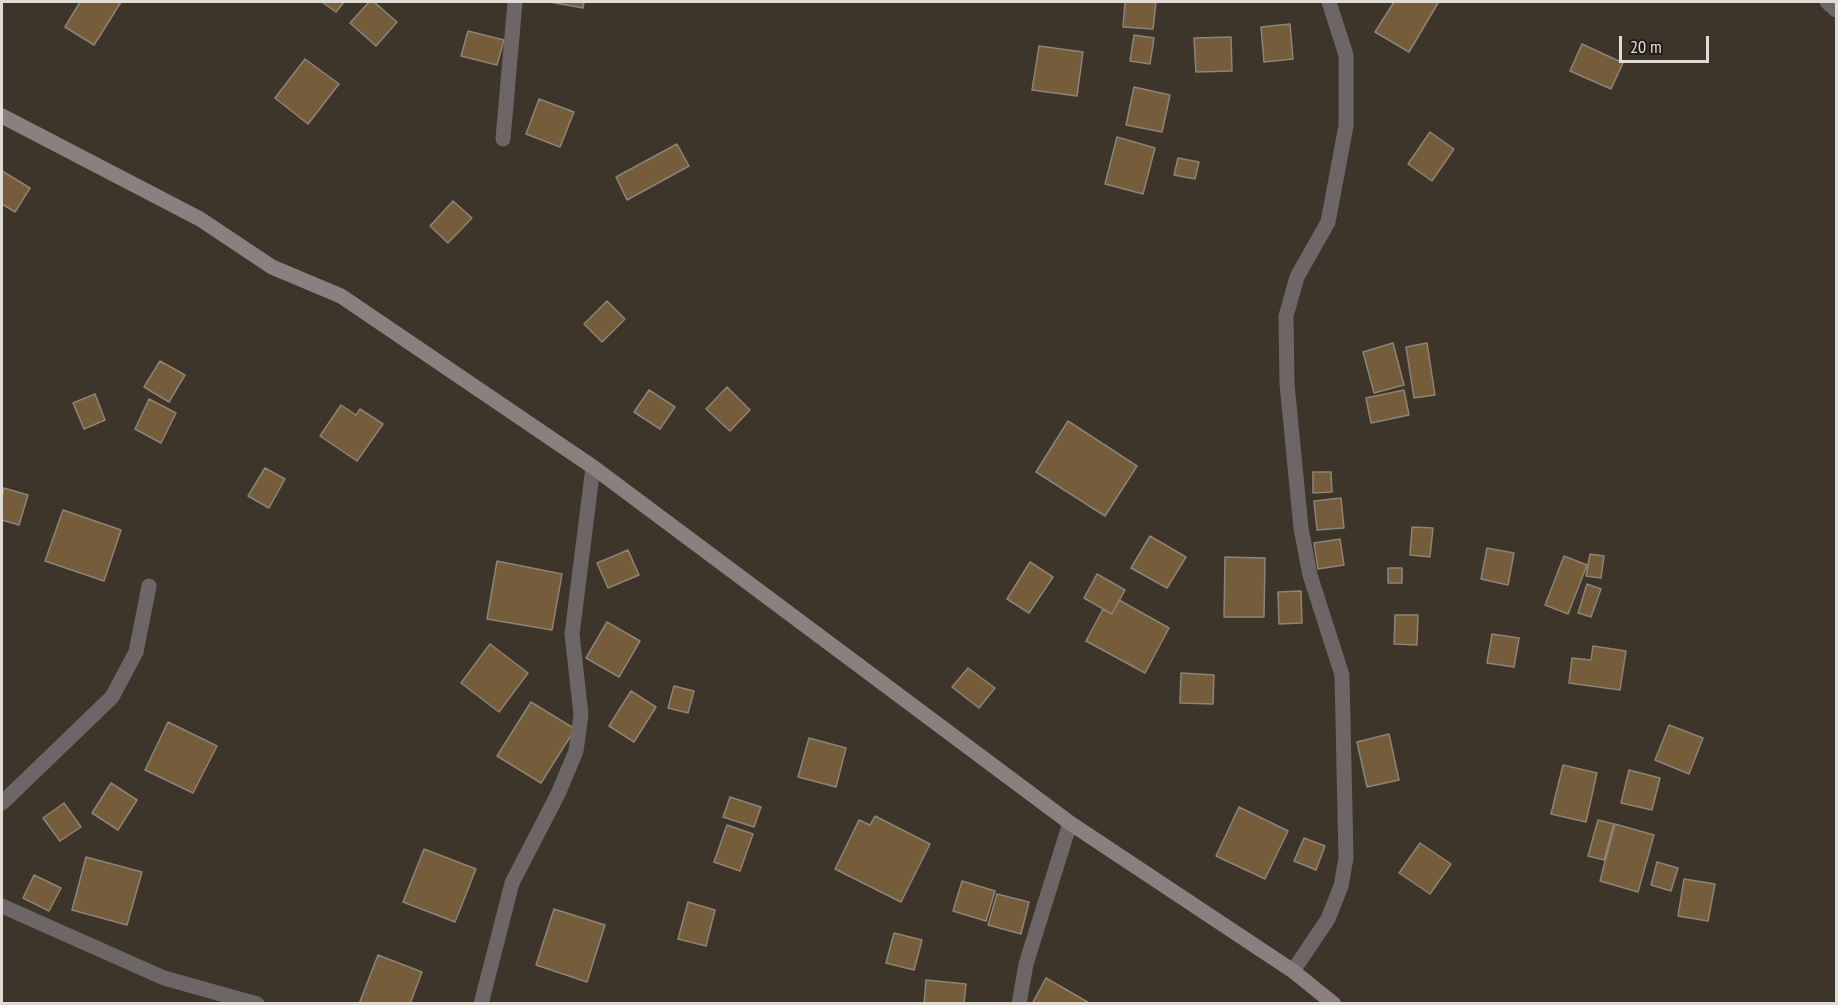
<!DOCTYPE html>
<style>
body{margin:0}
#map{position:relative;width:1838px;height:1005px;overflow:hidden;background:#3d352a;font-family:"PT Sans Narrow",sans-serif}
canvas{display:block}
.frame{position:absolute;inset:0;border:3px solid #e0dbd4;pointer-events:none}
.scale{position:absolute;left:1619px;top:36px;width:90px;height:27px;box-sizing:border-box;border:3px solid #e0dbd4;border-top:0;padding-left:8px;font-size:18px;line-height:21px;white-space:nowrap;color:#e0dbd4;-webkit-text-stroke:4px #211d18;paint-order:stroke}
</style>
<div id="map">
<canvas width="1838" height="1005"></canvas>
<div class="frame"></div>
<div class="scale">20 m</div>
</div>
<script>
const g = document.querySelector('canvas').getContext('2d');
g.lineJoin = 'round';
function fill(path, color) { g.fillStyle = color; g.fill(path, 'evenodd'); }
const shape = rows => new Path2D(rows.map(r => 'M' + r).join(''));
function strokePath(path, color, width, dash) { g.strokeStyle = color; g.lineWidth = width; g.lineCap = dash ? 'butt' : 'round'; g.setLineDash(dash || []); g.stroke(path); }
const building = shape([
 [80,2,121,2,94,45,65,27,80,2],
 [322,2,344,2,336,12,322,2],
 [369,2,374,2,397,22,376,46,350,23,369,2],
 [550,2,584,2,583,8,550,2],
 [1125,2,1156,2,1153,29,1123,27,1125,2],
 [1394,2,1435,2,1438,3,1409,52,1375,32,1394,2],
 [1290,24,1293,59,1264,62,1261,27,1290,24],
 [468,31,504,40,497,65,461,56,468,31],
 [1134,35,1154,38,1150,64,1130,61,1134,35],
 [1231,37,1232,71,1196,72,1194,38,1231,37],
 [1582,44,1623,63,1611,89,1570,71,1582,44],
 [1039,46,1083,52,1077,96,1032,90,1039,46],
 [305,59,339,84,308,124,275,98,305,59],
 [1134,87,1170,95,1162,132,1126,125,1134,87],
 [539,99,574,112,560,147,526,134,539,99],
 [1430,132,1454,149,1432,181,1408,164,1430,132],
 [1117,137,1155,148,1143,194,1105,184,1117,137],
 [677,144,689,166,627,200,616,177,677,144],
 [1178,158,1199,162,1195,179,1174,175,1178,158],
 [2,171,30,188,15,212,2,204,2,171],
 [453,201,472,218,448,243,430,226,453,201],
 [607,301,625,319,602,342,584,324,607,301],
 [1393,343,1404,385,1374,393,1363,352,1393,343],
 [1427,343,1435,395,1414,398,1406,347,1427,343],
 [160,361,185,375,169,402,144,387,160,361],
 [727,387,750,410,730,431,706,409,727,387],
 [649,390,675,407,660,429,634,412,649,390],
 [1404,390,1409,415,1371,423,1366,398,1404,390],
 [95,394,105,420,84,429,73,403,95,394],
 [149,399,176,413,161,443,135,429,149,399],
 [341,405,356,415,360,409,383,424,357,461,320,436,341,405],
 [1068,421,1137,466,1105,516,1036,472,1068,421],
 [265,468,285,479,269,508,248,496,265,468],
 [1313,472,1331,472,1332,492,1313,493,1313,472],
 [4,488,28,495,19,525,2,520,2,497,4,488],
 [1341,498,1344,528,1317,530,1314,501,1341,498],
 [63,510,121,530,104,581,45,561,63,510],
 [1412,527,1433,528,1430,557,1410,555,1412,527],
 [1150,536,1186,557,1167,588,1131,568,1150,536],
 [1340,539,1344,565,1318,569,1314,543,1340,539],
 [1487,548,1514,553,1508,585,1481,579,1487,548],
 [628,550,639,575,608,588,597,563,628,550],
 [1590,554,1604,556,1601,578,1586,576,1590,554],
 [1564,556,1587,565,1568,614,1545,605,1564,556],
 [1225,557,1265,558,1264,617,1224,617,1225,557],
 [497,561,562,574,552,630,487,619,497,561],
 [1030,562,1053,577,1029,613,1007,599,1030,562],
 [1388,568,1402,568,1402,583,1388,583,1388,568],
 [1097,574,1125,590,1112,614,1084,598,1097,574],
 [1587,584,1601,589,1591,617,1578,613,1587,584],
 [1301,591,1302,623,1279,624,1278,592,1301,591],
 [1119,600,1169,628,1145,673,1086,641,1103,609,1112,614,1119,600],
 [1395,615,1418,615,1417,645,1394,644,1395,615],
 [607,622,640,641,619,677,586,658,607,622],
 [1492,634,1519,638,1514,667,1487,663,1492,634],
 [490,644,528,673,499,712,461,683,490,644],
 [1593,646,1626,651,1620,690,1569,683,1572,658,1591,660,1593,646],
 [968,668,995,688,979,708,952,687,968,668],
 [1181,673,1214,675,1213,704,1180,703,1181,673],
 [674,686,694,691,688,713,668,708,674,686],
 [631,691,656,707,634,742,609,726,631,691],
 [531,702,575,729,541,783,497,756,531,702],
 [168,722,217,746,193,793,145,770,168,722],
 [1669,725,1703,738,1689,774,1655,760,1669,725],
 [1389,734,1399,780,1367,787,1357,742,1389,734],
 [809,738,846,748,836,787,798,777,809,738],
 [1563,765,1597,773,1586,822,1551,814,1563,765],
 [1629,770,1660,778,1652,810,1621,803,1629,770],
 [111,783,137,800,118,830,92,813,111,783],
 [730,797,761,807,754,827,723,817,730,797],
 [64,803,81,827,60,841,43,818,64,803],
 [1239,807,1288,831,1265,879,1216,856,1239,807],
 [875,816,930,844,901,902,835,869,859,820,870,825,875,816],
 [1598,820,1614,824,1604,860,1588,856,1598,820],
 [1615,824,1654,835,1638,892,1600,881,1615,824],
 [727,825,753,834,740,871,714,862,727,825],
 [1304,838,1325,846,1316,870,1294,861,1304,838],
 [1420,843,1451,864,1430,894,1399,873,1420,843],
 [424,849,476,869,455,922,403,902,424,849],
 [86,857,142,872,127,925,72,910,86,857],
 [1657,862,1678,868,1671,891,1651,885,1657,862],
 [34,875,61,888,49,911,23,898,34,875],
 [1684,879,1715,884,1708,921,1678,916,1684,879],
 [962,881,995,891,986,921,953,911,962,881],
 [997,894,1029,902,1021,934,988,925,997,894],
 [688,902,715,910,706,946,678,939,688,902],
 [554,909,605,925,587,982,536,965,554,909],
 [894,933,922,940,914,970,886,963,894,933],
 [378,955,422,972,410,1004,359,1004,378,955],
 [1046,978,1091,1004,1032,1004,1046,978],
 [926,980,966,984,964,1004,924,1004,926,980]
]);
const street = shape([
 [1827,2,1836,10],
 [503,139,515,2],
 [2,803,112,697,136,652,149,586],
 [2,906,164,978,257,1004],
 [1293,971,1328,919,1341,886,1346,858,1342,675,1310,575,1301,528,1287,384,1286,316,1297,277,1328,222,1346,126,1346,55,1329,2],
 [481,1004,512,883,558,794,576,751,581,715,572,634,593,467],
 [1019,1004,1026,964,1070,823]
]);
const secondary = shape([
 [2,116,200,219,272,267,341,296,593,467,1070,823,1293,971,1334,1004]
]);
fill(building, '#755d3b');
strokePath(building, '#8d8477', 1.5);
strokePath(street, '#6d6666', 15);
strokePath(secondary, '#8b807f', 15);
</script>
